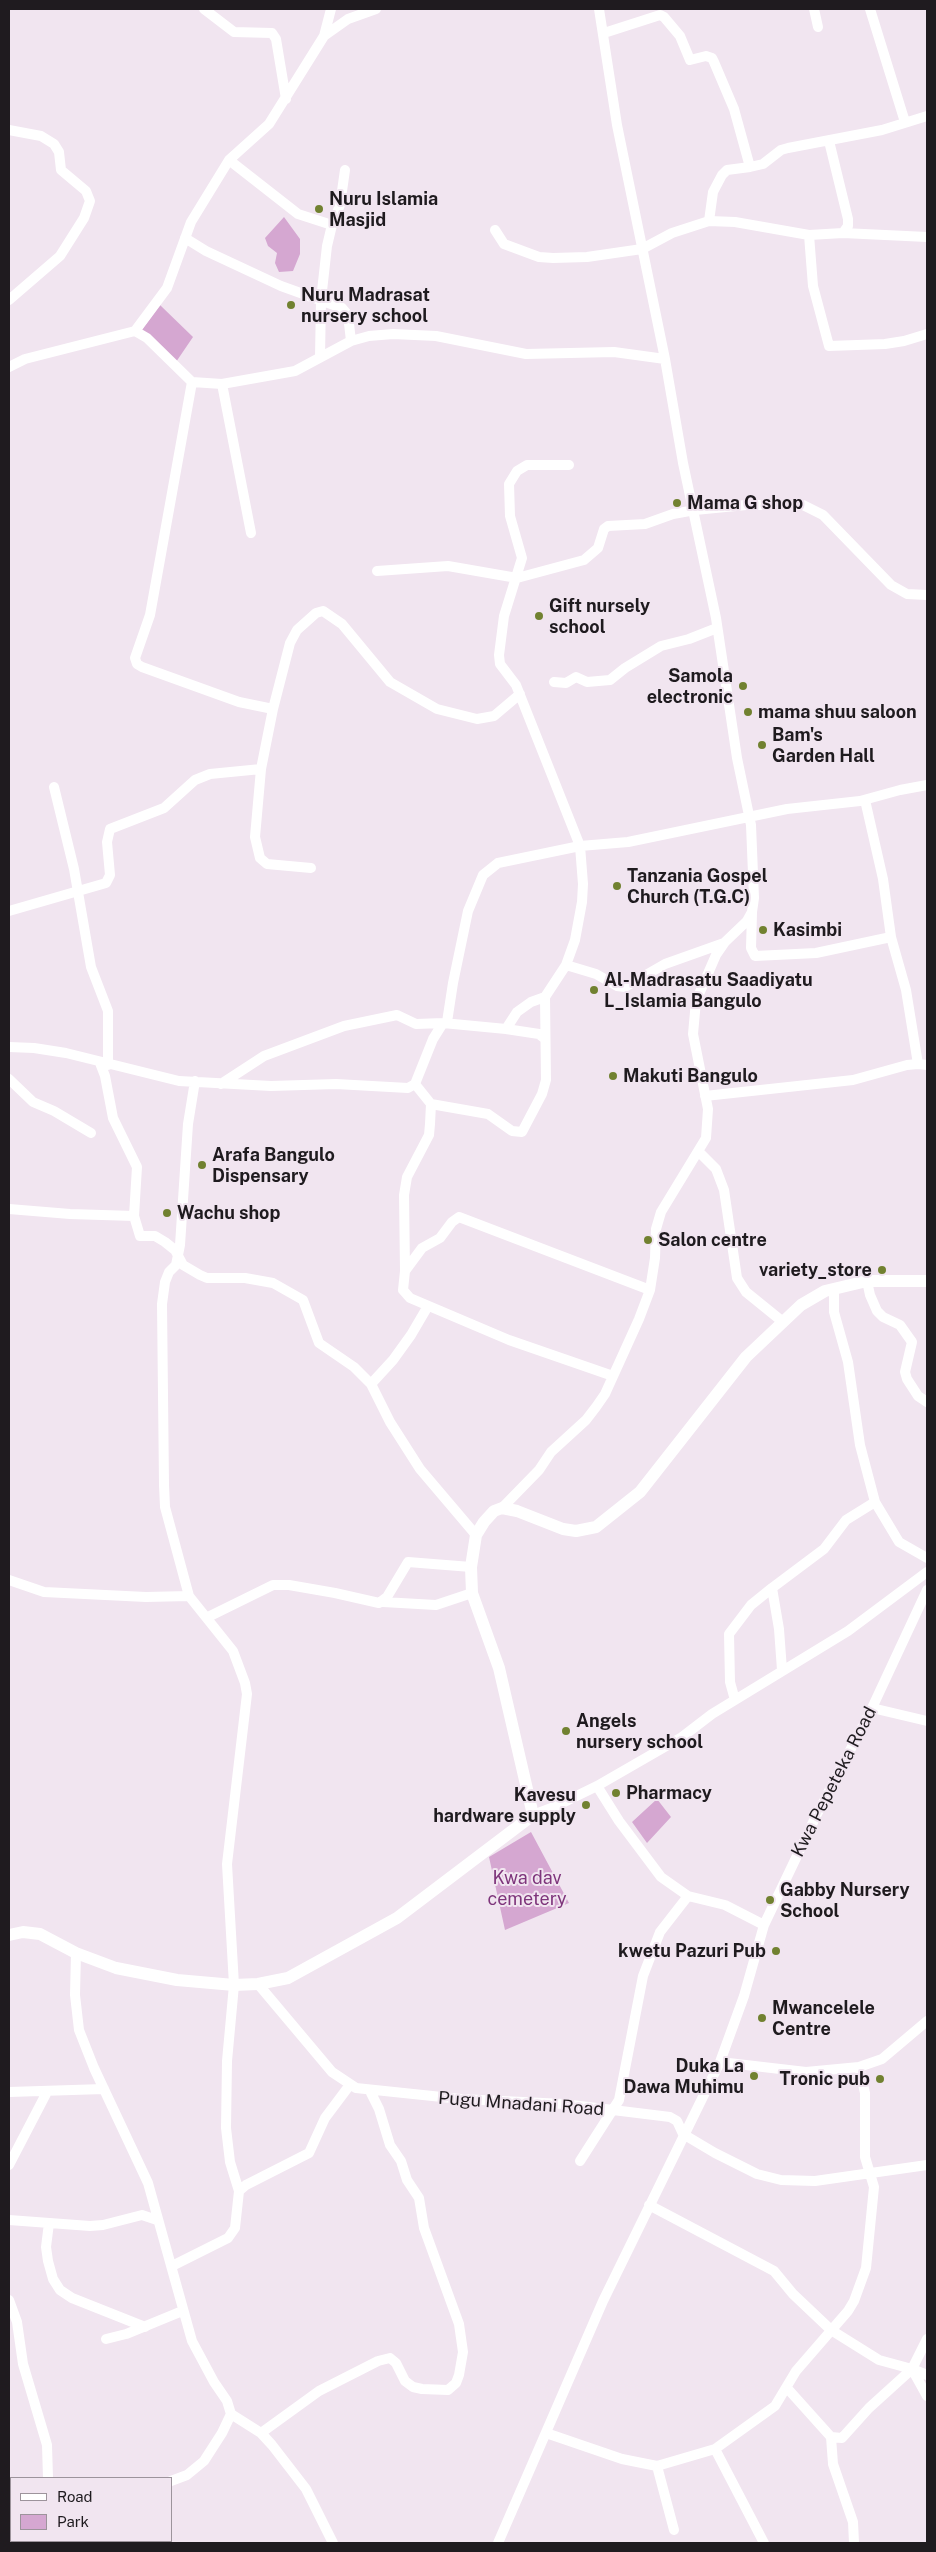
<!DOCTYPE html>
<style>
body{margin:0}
#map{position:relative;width:936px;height:2552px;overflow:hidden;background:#f1e5f0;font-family:"Public Sans",sans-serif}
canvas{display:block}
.frame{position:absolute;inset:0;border:10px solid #1f1b1f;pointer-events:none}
.legend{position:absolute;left:10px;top:2477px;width:162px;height:65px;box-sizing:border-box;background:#f1e5f0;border:1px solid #9d949c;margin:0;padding:6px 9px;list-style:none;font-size:15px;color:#1f1b1f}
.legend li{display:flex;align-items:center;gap:10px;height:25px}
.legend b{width:25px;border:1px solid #9d949c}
</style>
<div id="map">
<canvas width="936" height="2552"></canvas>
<div class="frame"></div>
<ul class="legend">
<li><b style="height:6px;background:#fff"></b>Road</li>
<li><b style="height:14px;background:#d5a7d1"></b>Park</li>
</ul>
</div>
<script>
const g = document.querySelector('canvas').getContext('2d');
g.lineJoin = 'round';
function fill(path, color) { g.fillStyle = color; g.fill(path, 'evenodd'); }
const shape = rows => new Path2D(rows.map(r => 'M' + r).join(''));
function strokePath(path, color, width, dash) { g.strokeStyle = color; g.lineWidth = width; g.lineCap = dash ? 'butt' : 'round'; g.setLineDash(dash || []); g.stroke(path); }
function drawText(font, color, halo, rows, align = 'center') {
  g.font = font + ' "Public Sans",sans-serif'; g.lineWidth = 4; g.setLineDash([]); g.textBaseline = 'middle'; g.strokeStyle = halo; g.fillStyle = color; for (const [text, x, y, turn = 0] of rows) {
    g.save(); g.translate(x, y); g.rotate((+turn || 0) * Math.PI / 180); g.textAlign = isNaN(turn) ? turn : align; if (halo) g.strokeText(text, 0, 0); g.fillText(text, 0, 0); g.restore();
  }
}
const green = shape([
 [284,217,300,239,300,254,293,271,279,272,275,263,277,253,268,246,265,238],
 [160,305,193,337,176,362,141,331],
 [657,1799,671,1817,647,1843,632,1822],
 [531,1832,569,1903,505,1930,489,1857]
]);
const minor = shape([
 [204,9,234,32,272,33,276,39,286,99],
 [814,9,818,27],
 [870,9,905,122],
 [604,33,660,15,664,17,680,36,690,60,706,56,712,58,714,62,734,109,750,167,727,170,722,175,713,192,709,221],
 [324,36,331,9],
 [9,130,41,136,54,144,59,152,61,170,86,191,90,201,84,218,60,256,9,300],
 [229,160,298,214,332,225],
 [750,167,763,164,781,150,788,148,882,130,927,116],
 [495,230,504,244,539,257,553,258,587,257,642,249,672,233,709,221,735,222,809,235,843,233,848,226,848,219,829,141],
 [843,233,927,237],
 [809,235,813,286,829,346,885,344,904,341,927,334],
 [185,238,206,251,281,286,342,308,348,315,351,341],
 [135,331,147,338,192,382,222,384,295,371,351,341,369,336,393,334,436,336,526,354,614,352,665,359],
 [320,357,321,300,327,246,332,225,340,205,345,170],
 [9,367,25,359,135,331,167,288,191,222,229,160,269,124,324,36,348,19,376,9],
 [192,382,150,615,135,658,137,664,142,667,239,702,273,709],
 [222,384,251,533],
 [377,571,448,566,517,578,584,560,598,548,604,529,608,526,645,524,673,514,695,510,746,505,803,505,823,515,891,585,907,594,927,595],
 [554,682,566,683,576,677,587,682,610,680,625,668,661,646,689,639,717,628],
 [54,787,74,869,91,967,108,1011,108,1065],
 [865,800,883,879,891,937],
 [311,868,267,864,260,858,255,837,261,769,273,709,290,643,297,630,316,613,323,611,342,624,390,682,437,709,477,719,494,716,520,694],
 [9,911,106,883,110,875,107,842,110,829,164,808,195,780,210,774,261,769],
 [752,913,751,948,755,956,816,953,891,937,906,990,918,1064,927,1065],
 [566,965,575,940,582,902,583,884,580,846,516,685,500,664,499,655,504,616,522,558,510,516,509,484,517,471,527,465,569,465],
 [447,1022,453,983,468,911,483,875,498,863,580,846,628,842,787,809,860,801,900,790,927,785],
 [506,1029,539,1034,544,1038],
 [9,1047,34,1048,66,1053,179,1081,271,1086,336,1084,408,1088,415,1084,433,1039,443,1023,506,1029,517,1012,531,1002,545,997,566,965,596,974,617,986,625,987,665,964,724,943],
 [100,1063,105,1076,113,1118,137,1167,134,1216,140,1236,155,1236,165,1242,175,1250,183,1265,200,1275,207,1278,245,1278,273,1283,303,1300,319,1343,354,1367,371,1384,390,1422,420,1469,476,1535],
 [9,1079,33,1102,54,1111,91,1133],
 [195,1081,188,1124,180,1245,176,1265,169,1272,165,1282,162,1304,164,1485,165,1507,189,1596,233,1651,245,1683,247,1694,227,1864,234,1985,227,2061,226,2128,230,2162,239,2191],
 [221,1084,264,1056,344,1026,397,1015,416,1024,443,1023],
 [415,1084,431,1104,430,1124,429,1135,407,1177,404,1195,405,1271,403,1290,410,1298,509,1340,613,1376],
 [705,1096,853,1080,907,1065,918,1064],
 [431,1104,488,1114,512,1131,522,1132,542,1094,546,1080,545,997],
 [699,1152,716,1169,724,1190,737,1278,746,1292,783,1322],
 [9,1209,70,1214,134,1216],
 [405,1271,422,1248,440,1238,452,1222,459,1217,650,1290],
 [867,1281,870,1295,877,1311,883,1317,900,1325,912,1342,905,1372,907,1379,918,1396,927,1402],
 [834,1289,834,1312,848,1362,860,1445,875,1502,899,1542,927,1558],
 [371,1384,393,1360,411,1335,428,1306],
 [502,1508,539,1470,551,1452,586,1420,596,1407,605,1394,639,1319,650,1290,655,1258,656,1229,661,1212,706,1138,708,1109,693,1034,696,1001,716,955,725,942,747,921,752,912,754,898,751,825,737,758,716,618,683,463,665,359,617,125,599,9],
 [9,1580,44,1592,146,1597,189,1596],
 [383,1602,436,1605,472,1593],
 [208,1617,273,1585,289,1585,335,1593,379,1603,387,1597,408,1562,471,1567],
 [782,1670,779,1629,772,1588,824,1549,846,1520,875,1502],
 [735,1700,730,1682,729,1634,751,1605,772,1588],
 [872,1708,927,1721],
 [597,1786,619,1821,661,1877,688,1896,725,1905,764,1925],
 [533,1815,554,1807,597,1786,682,1737,712,1714,848,1631,927,1572],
 [76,1953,75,1995,79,2030,94,2068,148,2183,192,2341,214,2382,227,2401,231,2414,261,2433,272,2445,306,2489,333,2543],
 [258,1984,332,2072,356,2088,461,2099,564,2104,670,2117,677,2121,683,2134,715,2153,757,2174,781,2180,815,2181,927,2165],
 [720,2062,806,2072,859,2067,882,2059,927,2021],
 [9,2092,104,2089],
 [580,2161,619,2100,643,1976,660,1932,688,1896],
 [9,2165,47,2092],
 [649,2205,774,2271,793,2294,831,2330,879,2360,912,2369,927,2396],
 [9,2220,90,2226,103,2225,142,2215,157,2220],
 [49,2223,46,2247,48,2261,53,2279,60,2290,72,2298,145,2327],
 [172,2266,228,2238,235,2228,239,2191,246,2185,309,2153,325,2118,349,2086],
 [9,2300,17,2322,23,2364,47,2445,48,2478],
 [106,2339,126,2334,182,2311],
 [912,2369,927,2375],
 [787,2388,831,2437,842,2438,869,2408,912,2369,927,2339],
 [261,2433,319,2391,378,2361,390,2358,396,2363,405,2381,413,2387,422,2389,448,2390,456,2383,459,2375,463,2352,459,2324,424,2228,419,2198,407,2180,401,2161,390,2145,379,2109,370,2091],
 [546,2433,622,2459,657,2466,715,2449,775,2406,796,2371,848,2311,854,2301,866,2268,874,2187,865,2157,865,2093,859,2067],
 [831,2437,833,2464,853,2522,854,2543],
 [715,2449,764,2543],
 [657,2466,674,2530],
 [171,2481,187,2475,204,2461,222,2433,231,2414],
 [72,2541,74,2543],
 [133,2541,134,2543],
 [22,2543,24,2541],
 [498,2543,603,2301,720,2062,744,1996,764,1925,816,1816,872,1708,927,1590]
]);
const tertiary = shape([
 [9,1935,23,1932,40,1934,76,1953,116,1968,177,1980,234,1985,258,1984,288,1978,397,1918,533,1815,499,1668,472,1593,471,1567,476,1535,484,1522,494,1511,502,1508,517,1511,563,1529,576,1531,596,1527,640,1492,746,1357,801,1305,825,1291,867,1281,927,1281]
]);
const markers = [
 [319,209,5,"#718130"],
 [291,305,5,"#718130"],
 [677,503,5,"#718130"],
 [539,616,5,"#718130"],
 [743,686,5,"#718130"],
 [748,712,5,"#718130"],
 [762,745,5,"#718130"],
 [617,886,5,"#718130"],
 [763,930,5,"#718130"],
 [594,990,5,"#718130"],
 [613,1076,5,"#718130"],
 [202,1165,5,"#718130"],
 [167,1213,5,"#718130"],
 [648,1240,5,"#718130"],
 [882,1270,5,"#718130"],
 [566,1731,5,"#718130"],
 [616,1793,5,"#718130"],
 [586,1805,5,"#718130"],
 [770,1900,5,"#718130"],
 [776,1951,5,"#718130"],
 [762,2018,5,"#718130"],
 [754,2076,5,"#718130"],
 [880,2079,5,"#718130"]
];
const poiNames = [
 ["Nuru Islamia",329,199],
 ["Masjid",329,220],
 ["Nuru Madrasat",301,295],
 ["nursery school",301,316],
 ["Mama G shop",687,503],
 ["Gift nursely",549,606],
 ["school",549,627],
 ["Samola",733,676,"right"],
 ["electronic",733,697,"right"],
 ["mama shuu saloon",758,712],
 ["Bam's",772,735],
 ["Garden Hall",772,756],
 ["Tanzania Gospel",627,876],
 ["Church (T.G.C)",627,897],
 ["Kasimbi",773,930],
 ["Al-Madrasatu Saadiyatu",604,980],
 ["L_Islamia Bangulo",604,1001],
 ["Makuti Bangulo",623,1076],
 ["Arafa Bangulo",212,1155],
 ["Dispensary",212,1176],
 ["Wachu shop",177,1213],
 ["Salon centre",658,1240],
 ["variety_store",872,1270,"right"],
 ["Angels",576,1721],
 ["nursery school",576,1742],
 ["Pharmacy",626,1793],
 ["Kavesu",576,1795,"right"],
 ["hardware supply",576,1816,"right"],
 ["Gabby Nursery",780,1890],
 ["School",780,1911],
 ["kwetu Pazuri Pub",766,1951,"right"],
 ["Mwancelele",772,2008],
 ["Centre",772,2029],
 ["Duka La",744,2066,"right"],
 ["Dawa Muhimu",744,2087,"right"],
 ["Tronic pub",870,2079,"right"]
];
const streetNames = [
 ["Kwa Pepeteka Road",834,1782,-63],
 ["Pugu Mnadani Road",521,2104,4]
];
const parkNames = [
 ["Kwa dav",527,1878],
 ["cemetery",527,1899]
];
fill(green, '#d5a7d1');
strokePath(minor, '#fff', 10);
strokePath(tertiary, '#fff', 12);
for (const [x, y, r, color] of markers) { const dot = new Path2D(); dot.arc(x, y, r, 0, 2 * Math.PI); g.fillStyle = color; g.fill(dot); strokePath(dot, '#f1e5f0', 2); }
drawText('bold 18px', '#1f1b1f', '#f1e5f0', poiNames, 'left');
drawText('18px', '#1f1b1f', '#f1e5f0', streetNames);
drawText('18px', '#7e357b', '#f1e5f0', parkNames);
</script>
